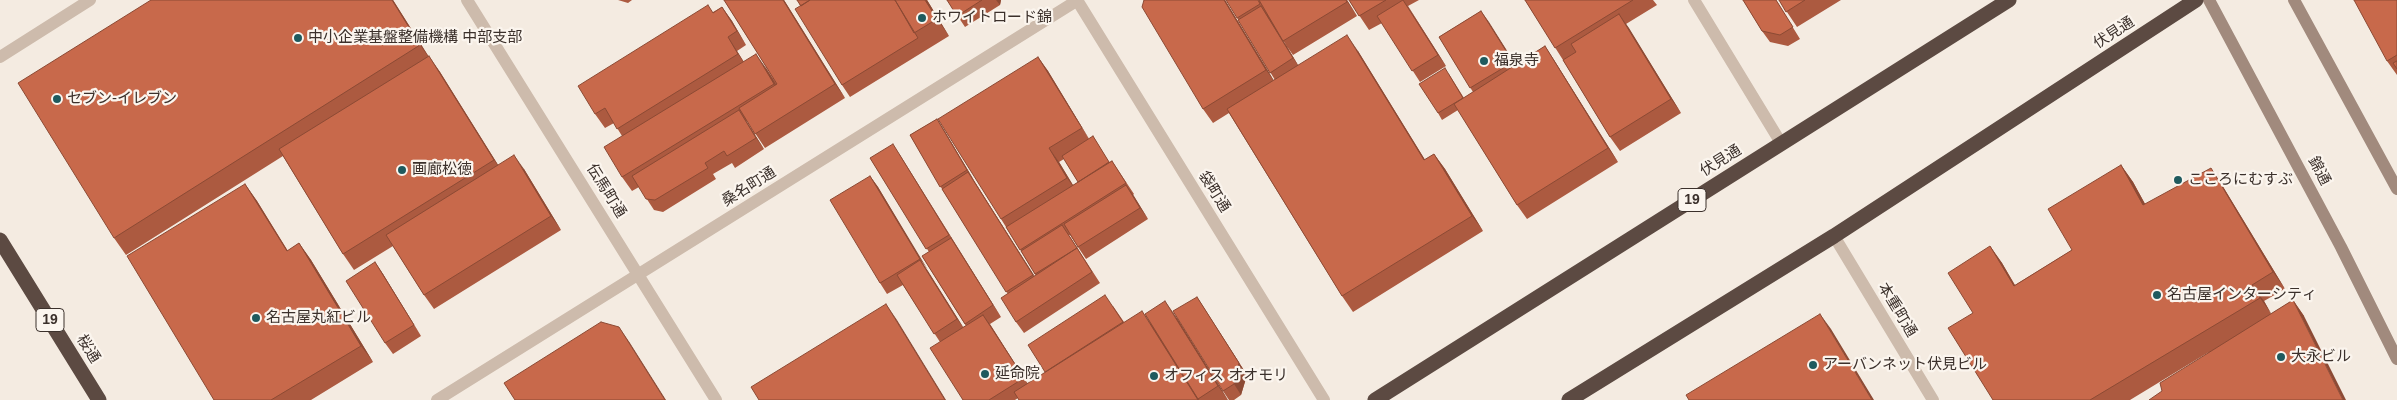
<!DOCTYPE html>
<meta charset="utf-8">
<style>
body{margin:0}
canvas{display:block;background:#f4ebe1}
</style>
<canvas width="2397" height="400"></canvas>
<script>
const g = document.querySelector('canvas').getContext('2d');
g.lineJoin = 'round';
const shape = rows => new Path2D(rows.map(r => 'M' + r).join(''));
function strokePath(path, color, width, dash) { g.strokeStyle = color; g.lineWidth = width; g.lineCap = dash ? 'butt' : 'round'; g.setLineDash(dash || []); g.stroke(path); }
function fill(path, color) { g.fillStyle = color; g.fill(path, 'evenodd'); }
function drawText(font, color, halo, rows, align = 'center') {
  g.font = font + ' Arial,"Noto Sans JP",sans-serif'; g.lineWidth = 4.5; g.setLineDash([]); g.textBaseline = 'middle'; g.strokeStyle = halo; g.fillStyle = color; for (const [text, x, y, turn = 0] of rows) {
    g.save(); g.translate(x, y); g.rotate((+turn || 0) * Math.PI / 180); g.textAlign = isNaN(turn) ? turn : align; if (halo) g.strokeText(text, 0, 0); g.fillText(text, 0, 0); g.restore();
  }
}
const street = shape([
 [467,0,716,400],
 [1077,0,1324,400],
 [1694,0,1781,143],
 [0,57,90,0],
 [1834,236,1933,400],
 [437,400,1078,0]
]);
const secondary = shape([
 [2209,0,2341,247,2397,359],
 [2294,0,2397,189]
]);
const highway = shape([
 [0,240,99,400],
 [1375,400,2009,0],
 [1569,400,1834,236,2196,0]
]);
const wall = shape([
 [393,0,429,57,440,72,498,165,524,169,561,230,434,309,424,295,393,246,354,270,343,254,283,156,126,255,114,238],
 [618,0,632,0,628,3],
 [724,0,784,0,845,98,765,148,747,121,746,121,764,149,735,168,732,163,713,174,716,179,663,212,654,210,639,187,632,191,622,177,622,136,614,123,605,128,595,114,713,12,722,7,732,21,746,45,737,51,744,62,766,68,777,84],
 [797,0,927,0,949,36,850,97,842,85],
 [947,0,1001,0,1000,5,965,27],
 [1144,0,1225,0,1274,81,1275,80,1237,18,1259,0,1347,0,1357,16,1293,55,1283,41,1268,15,1298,65,1358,51,1425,160,1434,154,1445,169,1483,231,1353,312,1342,296,1229,113,1213,123,1203,109],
 [1349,0,1419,0,1408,6,1446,66,1420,82,1382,23,1369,30],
 [1525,0,1653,0,1657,5,1626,24,1681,113,1620,151,1610,137,1563,60],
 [1743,0,1776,0,1800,39,1788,46,1770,42,1762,31],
 [1779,0,1841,0,1797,27],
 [2397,0,2397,75,2387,61],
 [1481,11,1516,65,1545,46,1554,60,1618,162,1527,219,1517,205,1458,110,1442,120,1438,113,1449,74,1464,98,1473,92,1439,37],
 [1038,57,1048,71,1089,139,1093,136,1109,162,1112,161,1134,194,1133,195,1148,219,1086,259,1070,235,1069,235,1100,283,1024,333,1016,322,1008,294,942,189,910,135,937,119,944,130,975,182,1034,276,1036,276,1021,251,1001,219],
 [1064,159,1078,182,1073,185,1059,162],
 [900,155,1001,317,990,324,1028,384,1046,372,1113,306,1124,322,1152,325,1199,400,1019,400,1018,398,1015,400,963,400,940,342,903,285,887,294,880,283,870,176,878,187,927,270,963,327,966,326,922,256,929,252,870,158],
 [2121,165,2133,182,2145,204,2222,185,2285,289,2264,301,2271,314,2293,300,2304,316,2162,391,2209,352,2130,400,1993,400,1973,313,1990,246,2002,263,2015,285,2072,250],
 [245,184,257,201,288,251,299,243,311,260,373,362,311,400,214,400],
 [375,262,383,274,421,336,393,354,385,343],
 [1197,297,1247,375,1241,395,1234,400,1229,400,1223,391],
 [1145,314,1177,318,1228,400,1199,400]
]);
const shadedWall = shape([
 [392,0,393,0,432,62,420,45],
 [783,0,784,0,845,98,835,84],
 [925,0,927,0,949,36,937,19],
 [996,0,1001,0,1000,5],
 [1224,0,1225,0,1276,84,1266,70],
 [1346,0,1347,0,1357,16],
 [1404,0,1446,66,1438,55],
 [1261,6,1269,17,1301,70,1293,58],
 [722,7,732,21,746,45,737,31],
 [1481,11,1489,22,1521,73,1513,62],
 [1619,14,1629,28,1681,113,1671,99],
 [1347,35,1358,51,1435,176,1424,160],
 [728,37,737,51,748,69,738,54],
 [1545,46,1554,60,1618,162,1608,148],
 [756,54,766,68,784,98,774,84],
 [429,56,440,72,505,176,494,160],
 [1038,57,1048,71,1091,142,1082,128],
 [739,110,747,122,764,149,756,138],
 [937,119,944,130,975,182,967,170],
 [893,144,900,155,1001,317,993,305],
 [1049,148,1059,162,1077,192,1067,178],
 [1434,154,1445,169,1483,231,1472,216],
 [514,155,524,169,561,230,551,216],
 [2121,165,2133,182,2155,222,2143,205],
 [2211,168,2222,185,2285,289,2273,272],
 [968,172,976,184,1041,286,1033,275],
 [870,176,878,187,928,270,920,259],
 [245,184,257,201,298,268,287,251],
 [1126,185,1134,196,1148,219,1140,208],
 [299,243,311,260,373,362,361,346],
 [1990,246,2002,263,2025,303,2014,286],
 [920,260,928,271,965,330,957,319],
 [375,262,383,274,421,336,414,325],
 [2252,285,2264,301,2272,315,2260,298],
 [1197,297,1247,375,1241,395,1234,384],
 [2293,300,2304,316,2346,400,2343,400],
 [1165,301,1177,318,1228,400,1218,386],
 [886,304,897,320,946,400,945,400],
 [1142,311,1152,325,1199,400,1198,400],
 [1820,314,1831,329,1874,400,1872,400],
 [983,315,991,326,1031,389,1024,378],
 [619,327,630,343,666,400,665,400]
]);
const building = shape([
 [151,0,392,0,420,45,114,238,18,83,151,0],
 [724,0,783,0,835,84,755,134,739,108,777,84,724,0],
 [797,0,810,0,801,6,797,0],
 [810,0,895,0,918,38,842,85,795,9,810,0],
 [895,0,925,0,937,19,914,33,895,0],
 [947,0,982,0,957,16,947,0],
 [1144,0,1224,0,1266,70,1203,109,1142,7,1144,0],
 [1226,0,1258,0,1260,4,1237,18,1226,0],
 [1259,0,1346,0,1347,2,1283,41,1259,0],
 [1349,0,1386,0,1359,16,1349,0],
 [1403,0,1438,55,1412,71,1377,16,1403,0],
 [1525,0,1633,0,1555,48,1525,0],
 [1743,0,1776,0,1793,27,1780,35,1762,31,1743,0],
 [1779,0,1805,0,1786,12,1779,0],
 [2354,0,2397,0,2397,55,2387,61,2354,0],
 [708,5,713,13,722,7,737,31,728,37,738,54,617,129,605,108,595,114,578,86,708,5],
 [1261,6,1293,58,1270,73,1238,20,1261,6],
 [1481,11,1513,62,1470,88,1439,37,1481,11],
 [1619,14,1671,99,1610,137,1563,60,1576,52,1571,44,1619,14],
 [1347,35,1424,160,1434,154,1472,216,1342,296,1227,109,1347,35],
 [1545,46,1608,148,1517,205,1454,104,1545,46],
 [756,54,774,84,622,177,604,147,756,54],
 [429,56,494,160,343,254,279,149,429,56],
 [1038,57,1082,128,1049,148,1067,178,1001,219,938,119,1038,57],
 [2397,61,2397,69,2393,63,2397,61],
 [1445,68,1463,98,1438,113,1419,84,1445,68],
 [739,110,756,138,727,156,724,151,705,163,708,168,655,200,646,199,632,176,739,110],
 [937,119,967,170,940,187,910,135,937,119],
 [1093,136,1109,162,1078,182,1062,156,1093,136],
 [893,144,949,235,926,249,870,158,893,144],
 [514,155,551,216,424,295,386,235,514,155],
 [1112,161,1126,183,1020,250,1006,227,1112,161],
 [2121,165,2143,205,2211,168,2273,272,2252,285,2260,298,2090,400,1993,400,1948,328,1973,313,1948,273,1990,246,2014,286,2072,250,2048,209,2121,165],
 [968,172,1033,275,1006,292,942,189,968,172],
 [870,176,920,259,880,283,830,200,870,176],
 [245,184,287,251,299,243,361,346,271,400,214,400,127,256,245,184],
 [1126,185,1140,208,1078,247,1064,224,1126,185],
 [1062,225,1077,248,1035,274,1021,251,1062,225],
 [951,238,993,305,965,324,922,256,951,238],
 [1077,248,1092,272,1016,322,1001,298,1077,248],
 [920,260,957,319,934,334,897,275,920,260],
 [375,262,414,325,385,343,346,281,375,262],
 [1105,295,1123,322,1045,372,1028,345,1105,295],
 [1197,297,1239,363,1234,384,1223,391,1173,311,1197,297],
 [2293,300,2343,400,2149,400,2162,391,2160,383,2293,300],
 [1165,301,1218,386,1198,399,1145,314,1165,301],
 [886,304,945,400,759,400,751,387,886,304],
 [1142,311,1198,400,1019,400,1014,392,1142,311],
 [1820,314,1872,400,1689,400,1686,395,1820,314],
 [983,315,1024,378,989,400,963,400,930,348,983,315],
 [601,322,619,327,665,400,515,400,504,383,601,322]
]);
const markers = [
 [922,18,5,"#1f5a5e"],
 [298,38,5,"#1f5a5e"],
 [1484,61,5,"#1f5a5e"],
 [57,99,5,"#1f5a5e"],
 [402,170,5,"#1f5a5e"],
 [2178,180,5,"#1f5a5e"],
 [2157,295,5,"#1f5a5e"],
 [256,318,5,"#1f5a5e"],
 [2281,357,5,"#1f5a5e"],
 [1813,365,5,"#1f5a5e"],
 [985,374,5,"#1f5a5e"],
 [1154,376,5,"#1f5a5e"]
];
const shields = [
 [1692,200,28],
 [50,320,28]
];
const shieldNames = [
 ["19",1692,200],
 ["19",50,320]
];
const poiNames = [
 ["ホワイトロード錦",932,18],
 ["中小企業基盤整備機構 中部支部",308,38],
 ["福泉寺",1494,61],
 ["セブン-イレブン",67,99],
 ["画廊松徳",412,170],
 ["こころにむすぶ",2188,180],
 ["名古屋インターシティ",2167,295],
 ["名古屋丸紅ビル",266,318],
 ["大永ビル",2291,357],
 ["アーバンネット伏見ビル",1823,365],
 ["延命院",995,374],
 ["オフィス オオモリ",1164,376]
];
const streetNames = [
 ["伏見通",2114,33,-33],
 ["伏見通",1721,161,-32],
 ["錦通",2319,171,62],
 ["桑名町通",749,187,-32],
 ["伝馬町通",606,191,58],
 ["袋町通",1214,192,58],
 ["本重町通",1897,310,59],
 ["桜通",88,349,58]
];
strokePath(street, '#cdbbac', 12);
strokePath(secondary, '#a18a7d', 12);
strokePath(highway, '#5c4a42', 15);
fill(wall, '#ac5a40');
fill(shadedWall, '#8c4a34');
fill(building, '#c8694b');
strokePath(building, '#8c4a34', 1);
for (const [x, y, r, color] of markers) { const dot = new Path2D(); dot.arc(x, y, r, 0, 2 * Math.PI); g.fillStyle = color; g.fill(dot); strokePath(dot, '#fbf5ee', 2); }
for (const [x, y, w] of shields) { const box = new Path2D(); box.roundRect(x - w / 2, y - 11.5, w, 23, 4); g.fillStyle = '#fbf5ee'; g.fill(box); strokePath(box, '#3b302b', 1); }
drawText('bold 14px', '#3b302b', null, shieldNames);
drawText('15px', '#3b302b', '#fbf5ee', poiNames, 'left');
drawText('15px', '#3b302b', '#fbf5ee', streetNames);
</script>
